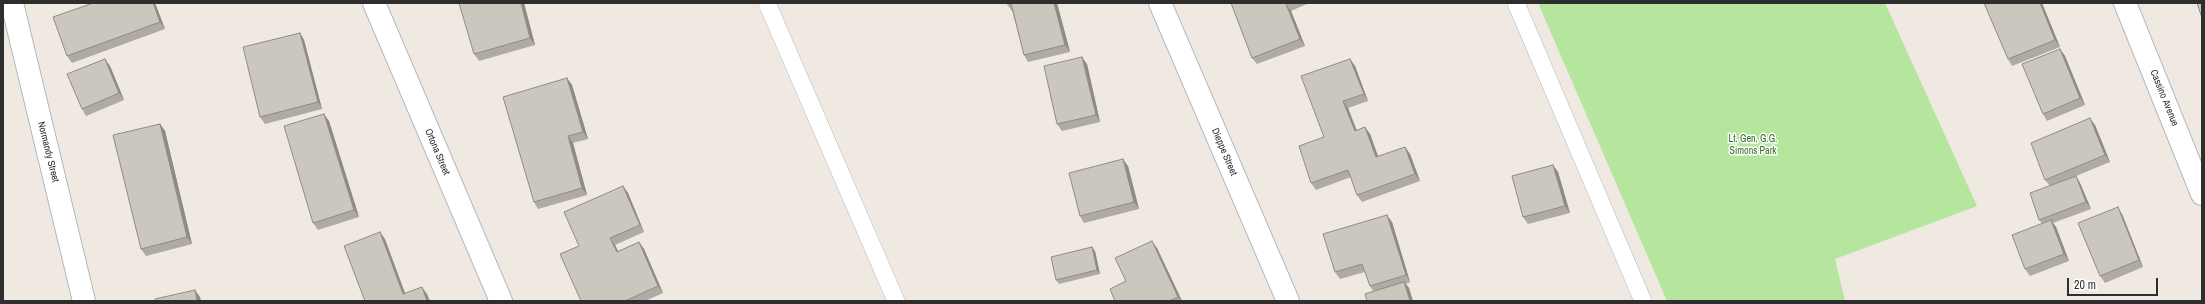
<!DOCTYPE html>
<style>
body{margin:0}
#map{position:relative;width:2205px;height:304px;overflow:hidden;background:#efe9e1;font-family:"Archivo Narrow",sans-serif}
canvas{display:block}
.frame{position:absolute;inset:0;border:4px solid #2e2e2e;pointer-events:none}
.scale{position:absolute;left:2067px;top:278px;width:91px;height:18px;box-sizing:border-box;border:2px solid #2e2e2e;border-top:0;padding-left:5px;font-size:12px;line-height:14px;white-space:nowrap;color:#2e2e2e;-webkit-text-stroke:3px #fff;paint-order:stroke}
</style>
<div id="map">
<canvas width="2205" height="304"></canvas>
<div class="frame"></div>
<div class="scale">20 m</div>
</div>
<script>
const g = document.querySelector('canvas').getContext('2d');
g.lineJoin = 'round';
function fill(path, color) { g.fillStyle = color; g.fill(path, 'evenodd'); }
const shape = rows => new Path2D(rows.map(r => 'M' + r).join(''));
function strokePath(path, color, width, dash) { g.strokeStyle = color; g.lineWidth = width; g.lineCap = dash ? 'butt' : 'round'; g.setLineDash(dash || []); g.stroke(path); }
function drawText(font, color, halo, rows, align = 'center') {
  g.font = font + ' "Archivo Narrow",sans-serif'; g.lineWidth = 3; g.setLineDash([]); g.textBaseline = 'middle'; g.strokeStyle = halo; g.fillStyle = color; for (const [text, x, y, turn = 0] of rows) {
    g.save(); g.translate(x, y); g.rotate((+turn || 0) * Math.PI / 180); g.textAlign = isNaN(turn) ? turn : align; if (halo) g.strokeText(text, 0, 0); g.fillText(text, 0, 0); g.restore();
  }
}
const green = shape([
 [1538,3,1885,3,1977,206,1835,259,1845,301,1667,301]
]);
const service = shape([
 [767,3,896,301],
 [1516,3,1643,301]
]);
const minor = shape([
 [12,3,84,301],
 [374,3,501,301],
 [1160,3,1288,301],
 [2125,3,2202,194]
]);
const wall = shape([
 [93,3,155,3,165,29,72,63,67,56],
 [524,3,535,45,479,61,474,54],
 [1006,3,1057,3,1070,52,1028,62,1024,55,1012,10,1012,11],
 [1231,3,1309,3,1291,11,1305,46,1257,64,1252,58],
 [2042,3,2060,47,2012,66,2008,59],
 [300,33,304,40,322,109,265,124,260,117],
 [2060,49,2065,56,2085,105,2047,121,2043,114],
 [1350,59,1355,66,1368,101,1348,108,1357,130,1365,127,1370,134,1378,157,1405,147,1410,154,1420,181,1362,202,1357,195,1351,177,1316,190,1311,183,1324,137],
 [1087,64,1100,122,1062,131,1057,124],
 [110,66,124,100,86,116,82,109],
 [567,78,572,85,588,139,573,143,587,195,538,209,534,202],
 [329,121,359,217,318,230,313,223],
 [160,124,165,131,192,244,146,256,141,249],
 [2095,125,2110,162,2076,176,2080,183,2091,209,2053,223,2056,227,2069,261,2030,276,2025,269,2042,223,2039,220,2050,186,2045,180],
 [1553,165,1558,172,1570,213,1528,224,1523,217],
 [1128,166,1139,209,1084,223,1080,216],
 [623,186,628,193,644,232,615,245,618,251,639,242,644,249,663,293,645,301,581,301,579,246],
 [2122,214,2143,267,2105,283,2100,276],
 [1392,222,1410,282,1406,284,1409,288,1373,291,1370,286,1365,272,1340,279,1335,272],
 [1157,248,1182,301,1115,301,1126,281],
 [1095,251,1100,274,1059,284,1056,280]
]);
const shadedWall = shape([
 [153,3,155,3,165,29,160,22],
 [521,3,524,3,535,45,530,38],
 [1054,3,1057,3,1070,52,1065,45],
 [2040,3,2042,3,2060,47,2055,40],
 [1286,4,1291,11,1305,46,1300,39],
 [300,33,304,40,322,109,318,102],
 [2060,49,2065,56,2085,105,2080,98],
 [1082,57,1087,64,1100,122,1096,115],
 [105,59,110,66,124,100,119,93],
 [1350,59,1355,66,1368,101,1364,94],
 [567,78,572,85,588,139,583,132],
 [1343,101,1348,108,1359,138,1355,131],
 [324,114,329,121,359,217,354,210],
 [2090,118,2095,125,2110,162,2105,155],
 [160,124,165,131,192,244,187,237],
 [1365,127,1370,134,1381,164,1376,157],
 [568,136,573,143,587,195,582,188],
 [1405,147,1410,154,1420,181,1415,174],
 [1123,159,1128,166,1139,209,1134,202],
 [1553,165,1558,172,1570,213,1565,206],
 [2076,176,2080,183,2091,209,2086,202],
 [623,186,628,193,644,232,640,225],
 [2118,207,2122,214,2143,267,2139,260],
 [1387,215,1392,222,1410,282,1406,275],
 [2051,220,2056,227,2069,261,2064,254],
 [380,232,385,239,408,301,403,294],
 [610,238,615,245,622,259,617,252],
 [1152,241,1157,248,1182,301,1178,297],
 [639,242,644,249,663,293,658,286],
 [1092,247,1095,251,1100,274,1097,270],
 [1404,282,1409,288,1413,301,1410,301],
 [422,287,427,294,430,301,427,301],
 [195,290,200,297,201,301,197,301]
]);
const building = shape([
 [93,3,153,3,160,22,67,56,53,17,93,3],
 [459,3,521,3,530,38,474,54,459,3],
 [1011,3,1054,3,1065,45,1024,55,1011,3],
 [1231,3,1287,3,1286,4,1300,39,1252,58,1231,3],
 [1984,3,2040,3,2055,40,2008,59,1984,3],
 [2197,3,2202,3,2202,18,2197,3],
 [300,33,318,102,260,117,243,47,300,33],
 [2060,49,2080,98,2043,114,2022,64,2060,49],
 [1082,57,1096,115,1057,124,1044,66,1082,57],
 [105,59,119,93,82,109,67,74,105,59],
 [1350,59,1364,94,1343,101,1355,131,1365,127,1376,157,1405,147,1415,174,1357,195,1348,170,1311,183,1299,146,1324,137,1301,76,1350,59],
 [567,78,583,132,568,136,582,188,534,202,503,97,567,78],
 [324,114,354,210,313,223,284,126,324,114],
 [2090,118,2105,155,2045,180,2031,143,2090,118],
 [160,124,187,237,141,249,113,135,160,124],
 [1123,159,1134,202,1080,216,1069,173,1123,159],
 [1553,165,1565,206,1523,217,1512,176,1553,165],
 [2076,176,2086,202,2039,220,2030,193,2076,176],
 [623,186,640,225,610,238,617,252,639,242,658,286,625,301,581,301,560,254,579,246,564,212,623,186],
 [2118,207,2139,260,2100,276,2078,223,2118,207],
 [1387,215,1406,275,1370,286,1362,264,1335,272,1323,234,1387,215],
 [2051,220,2064,254,2025,269,2012,235,2051,220],
 [380,232,403,294,422,287,427,301,365,301,344,246,380,232],
 [1152,241,1178,297,1169,301,1115,301,1110,289,1126,281,1115,258,1152,241],
 [1092,247,1097,270,1056,280,1051,257,1092,247],
 [1404,282,1410,301,1367,301,1365,294,1404,282],
 [195,290,197,301,155,301,155,299,195,290]
]);
const streetNames = [
 ["Cassino Avenue",2164,98,68],
 ["Normandy Street",48,152,76],
 ["Ortona Street",437,152,67],
 ["Dieppe Street",1224,152,67]
];
const parkNames = [
 ["Lt. Gen. G.G.",1753,139],
 ["Simons Park",1753,151]
];
fill(green, '#b6e59e');
strokePath(service, '#b4b7c1', 18);
strokePath(minor, '#b4b7c1', 24);
strokePath(service, '#fff', 17);
strokePath(minor, '#fff', 22);
fill(wall, '#afaba4');
fill(shadedWall, '#8e8b86');
fill(building, '#cbc7bf');
strokePath(building, '#8e8b86', 1);
drawText('10px', '#2e2e2e', '#fff', streetNames);
drawText('10px', '#2c6e1b', '#fff', parkNames);
</script>
